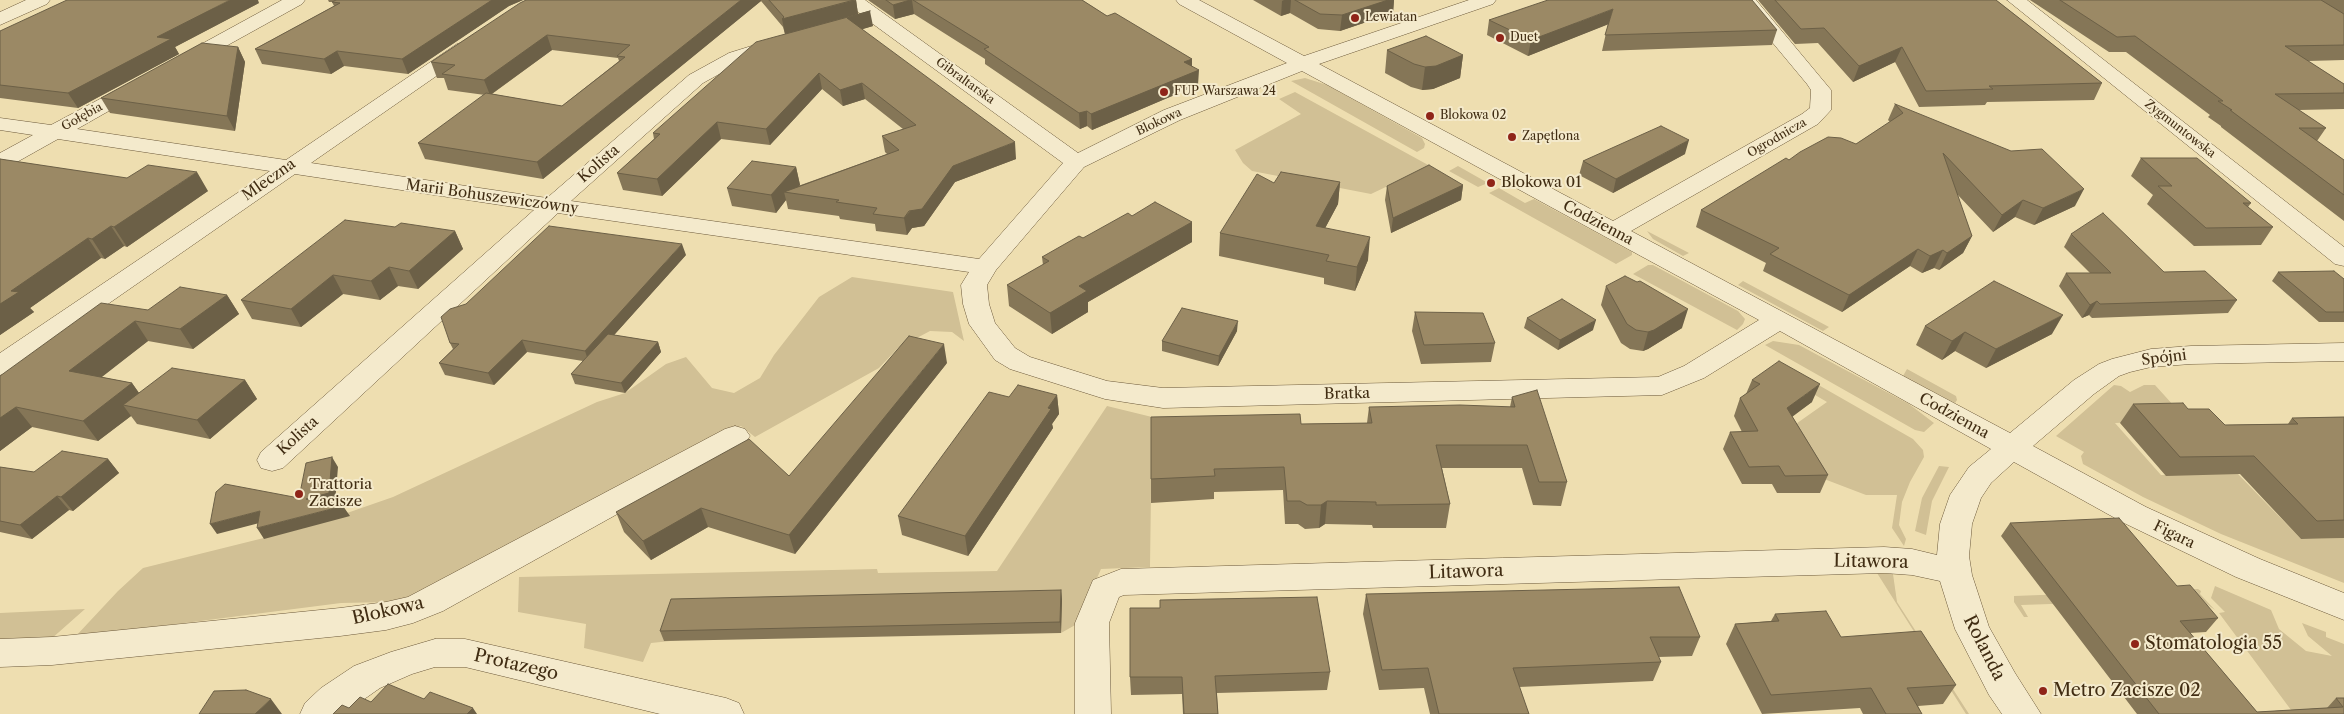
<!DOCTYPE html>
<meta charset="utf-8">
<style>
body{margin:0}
canvas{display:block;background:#eedeb0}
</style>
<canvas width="2344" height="714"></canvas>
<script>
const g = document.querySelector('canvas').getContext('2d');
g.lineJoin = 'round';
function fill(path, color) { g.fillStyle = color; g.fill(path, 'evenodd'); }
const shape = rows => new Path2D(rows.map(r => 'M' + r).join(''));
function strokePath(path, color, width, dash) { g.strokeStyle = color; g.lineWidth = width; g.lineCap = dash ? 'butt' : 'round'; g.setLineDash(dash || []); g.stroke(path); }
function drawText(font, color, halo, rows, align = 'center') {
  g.font = font + ' "Libre Caslon Text",serif'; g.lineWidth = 4; g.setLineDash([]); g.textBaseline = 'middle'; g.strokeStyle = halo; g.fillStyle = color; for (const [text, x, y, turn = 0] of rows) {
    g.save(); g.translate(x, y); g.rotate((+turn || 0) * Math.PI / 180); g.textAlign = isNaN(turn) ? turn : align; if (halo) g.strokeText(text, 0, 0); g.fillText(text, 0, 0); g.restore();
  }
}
const green = shape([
 [1305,78,1327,85,1422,138,1425,144,1424,148,1417,152,1291,81],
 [1295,92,1430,166,1371,194,1252,171,1243,163,1235,150,1301,114,1279,99],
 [1458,166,1488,183,1478,187,1449,171],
 [1499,188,1525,203,1534,199,1632,252,1632,255,1616,264,1489,193],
 [1647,231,1689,253,1683,256,1653,239],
 [1648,265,1653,265,1738,311,1745,319,1743,324,1737,330,1633,274],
 [852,277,953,292,964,341,952,332,930,331,898,348,879,368,755,437,741,426,418,598,390,602,341,603,75,637,118,591,143,568,304,528,393,497,597,402,625,393,666,364,686,357,712,388,734,393,760,378,774,355,819,297],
 [1743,281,1829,327,1823,331,1738,285],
 [1773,341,1799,345,1909,404,1934,423,1924,432,1915,430,1765,345],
 [1907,369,1956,396,1957,400,1955,403,1903,376],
 [1801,375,1913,439,1923,450,1924,457,1910,482,1902,502,1899,525,1906,539,1904,546,1892,528,1897,495,1866,495,1811,474,1793,426,1827,402,1793,382],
 [2114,385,2121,386,2130,392,2144,385,2155,385,2193,427,2169,421,2115,423,2161,475,2237,473,2301,539,2344,538,2344,583,2221,534,2143,497,2083,464,2081,456,2084,452,2056,436],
 [1107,406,1152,417,1150,567,1101,569,1077,624,1061,633,1062,601,651,643,643,662,584,648,586,624,518,612,519,577,877,569,878,573,997,571],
 [1939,466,1949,467,1932,501,1926,535,1915,531,1922,498],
 [1877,573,1893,574,1897,602,1969,714,1966,714],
 [2215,586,2271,610,2279,629,2306,651,2332,656,2308,636,2302,623,2326,632,2326,637,2344,644,2344,711,2294,714,2219,613,2225,612,2211,598],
 [2198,589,2201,591,2200,594,2215,610,2191,593,2140,601,2021,605,2028,617,2024,617,2014,602,2014,596],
 [85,609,50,640,0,645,0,613]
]);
const minor = shape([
 [26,0,50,0,47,4,0,25,0,12,26,0],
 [282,0,305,0,302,4,190,66,183,68,176,66,173,62,176,58,282,0],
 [844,0,865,0,1078,153,1164,110,1287,63,1179,4,1176,0,1199,0,1304,56,1469,0,1496,0,1493,4,1319,64,1613,221,1802,114,1810,108,1811,90,1807,84,1737,0,1756,0,1831,90,1831,110,1818,124,1631,231,2010,433,2074,380,2099,364,2112,359,2151,349,2191,346,2344,343,2344,361,2191,364,2151,367,2130,372,2119,376,2094,394,2033,446,2146,507,2260,559,2344,593,2344,620,2236,577,2124,523,2014,462,1991,483,1981,498,1972,524,1969,556,1972,575,1989,627,2015,673,2041,714,2002,714,1989,695,1955,629,1940,581,1912,575,1884,573,1124,595,1119,597,1109,623,1111,714,1075,714,1075,623,1093,580,1121,569,1884,547,1912,549,1937,555,1940,524,1950,495,1969,467,1991,449,1780,331,1704,378,1662,395,1163,408,1105,399,1010,369,995,360,969,324,963,304,961,285,969,272,558,213,283,468,272,471,261,468,257,460,261,452,534,210,295,174,10,372,0,375,0,353,270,171,58,139,8,167,0,169,0,153,33,135,0,130,0,118,51,125,130,83,137,81,144,83,147,87,144,91,77,129,286,160,457,44,464,42,471,44,474,48,471,52,311,163,547,198,689,75,729,53,777,38,784,40,787,44,784,48,743,61,703,83,571,201,979,259,1063,163,873,24,835,34,828,32,825,28,828,24,862,15,844,0],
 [1302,71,1604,236,1759,320,1684,366,1658,377,1163,388,1107,381,1030,357,1015,348,995,323,989,304,987,285,996,270,1084,167,1180,120,1302,71],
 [2007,0,2027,0,2344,247,2344,266,2335,264,2007,0],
 [735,426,745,429,750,436,745,443,443,611,413,623,386,630,340,636,52,665,0,667,0,639,52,637,340,608,386,602,408,597,725,429,735,426],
 [435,639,465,639,726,698,739,703,744,714,660,714,465,667,435,667,412,674,380,688,343,714,300,714,305,703,321,688,354,666,391,652,435,639]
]);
const wall = shape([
 [328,0,523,0,509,6,408,74,344,66,331,74,262,64,255,49,334,6,332,2,329,2],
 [526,0,856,0,858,14,873,26,862,29,1016,159,955,182,924,226,912,228,907,235,876,231,875,224,840,219,839,216,788,209,786,200,776,213,732,206,727,188,796,167,800,185,798,186,887,154,885,152,882,136,903,129,865,99,843,106,822,89,770,145,721,139,662,196,623,190,617,173,654,139,653,133,785,34,783,27,761,1,543,179,425,159,418,143,485,95,448,90,444,78,437,78,431,62],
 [552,50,618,58,619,61,562,106,492,94],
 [868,0,1082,0,1107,16,1192,59,1192,66,1198,85,1092,130,1087,126,1080,129,985,64,985,59,914,14,895,19],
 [1253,0,1394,0,1393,13,1340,31,1318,29,1290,13,1281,16],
 [1758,0,1996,0,2102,83,2094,100,1987,102,1985,105,1919,107,1895,62,1853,82,1818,43,1795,44],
 [2030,0,2344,0,2344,60,2308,61,2344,84,2344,109,2299,110,2326,128,2317,141,2344,160,2344,221,2221,127,2221,126,2208,117,2210,115,2126,52,2109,52],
 [259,3,175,47,179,54,78,108,0,98,0,31],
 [1489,20,1777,30,1772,45,1602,51,1608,24,1528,56,1487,35],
 [238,47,245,62,235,131,110,113,101,98],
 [1387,50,1463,55,1460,78,1433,89,1422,90,1411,87,1385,73],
 [1895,104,2075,206,2034,225,2015,217,1993,232,1956,193,1972,236,1963,253,1939,270,1934,268,1922,273,1910,266,1842,312,1763,271,1766,263,1696,227,1701,210,1789,160,1856,144,1890,122,1888,120],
 [1685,154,1613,193,1579,175,1583,161],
 [2141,158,2251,203,2248,207,2273,227,2261,245,2194,246,2147,204,2153,195,2131,176],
 [0,159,208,191,127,247,124,246,105,259,101,258,30,308,34,312,0,335],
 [1340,182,1338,204,1325,228,1368,260,1355,291,1324,284,1324,278,1219,256,1220,233,1274,183],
 [1463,185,1461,200,1391,233,1385,200,1387,186],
 [1132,216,1192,222,1192,242,1088,302,1088,312,1052,334,1009,306,1007,285,1043,265,1042,257],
 [455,231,463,249,418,289,398,286,380,300,343,294,301,327,252,319,241,300],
 [2071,234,2164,272,2237,300,2228,313,2092,318,2089,315,2082,318,2059,286,2066,273,2090,273,2064,247],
 [686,255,614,335,658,342,661,352,625,393,575,384,571,374,583,361,527,352,494,385,445,375,439,363,453,349,450,343],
 [2278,272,2344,279,2344,322,2319,322,2272,281],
 [1606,286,1682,328,1648,349,1643,351,1630,349,1621,343,1601,305],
 [227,295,239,314,193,349,148,341,101,377,132,383,139,393,245,380,257,399,210,439,137,424,131,416,98,441,32,427,0,451,0,376,148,310],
 [1415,312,1495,343,1491,362,1421,364,1412,331],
 [1527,318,1593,330,1558,350,1524,328],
 [1925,326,2052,334,1986,368,1955,351,1942,360,1916,345],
 [1237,331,1218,366,1162,351,1162,341],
 [947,363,795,554,708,527,651,560,624,532,616,512,789,476],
 [1752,380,1812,402,1792,416,1828,475,1820,493,1777,493,1772,484,1742,484,1723,449,1730,432,1742,432,1734,416,1740,398,1746,394],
 [1057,395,1059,414,1052,424,1053,428,968,556,902,535,898,516,1009,397],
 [1512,397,1567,482,1561,506,1533,505,1522,468,1442,468,1450,504,1446,528,1373,528,1372,525,1325,524,1319,528,1305,529,1298,524,1285,524,1283,490,1214,492,1214,499,1151,503,1151,479,1301,424,1367,423,1369,407,1510,407],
 [2133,404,2188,409,2225,425,2288,424,2292,418,2344,417,2344,538,2301,539,2240,474,2166,476,2120,423],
 [108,459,119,473,73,511,69,510,32,539,0,532,0,467,34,472],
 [2010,523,2177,586,2218,618,2206,632,2190,633,2257,712,2327,708,2336,698,2344,698,2344,714,2137,714,2001,536],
 [1061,590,1062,600,1061,633,664,641,660,631],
 [1366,594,1700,637,1692,656,1658,657,1661,662,1653,681,1519,687,1529,714,1430,714,1424,688,1379,690,1363,614],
 [1775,614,1841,637,1956,685,1943,704,1918,706,1922,714,1863,714,1860,708,1762,714,1726,644,1735,624,1771,621],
 [1330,672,1327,690,1217,693,1218,714,1183,714,1182,694,1131,695,1130,677]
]);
const shadedWall = shape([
 [230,0,258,0,259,3,175,47,179,54,78,108,68,93,157,37],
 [492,0,523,0,509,6,408,74,402,59],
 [741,0,761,0,761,1,543,179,537,162],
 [856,0,858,14,785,34,782,19],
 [910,0,912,0,914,14,895,19,893,5],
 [1284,0,1291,0,1290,13,1281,16,1282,1],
 [1388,0,1394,0,1393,13,1340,31,1342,15],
 [1613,9,1609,24,1528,56,1531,40],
 [870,11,873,26,850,33,847,18],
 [547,35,552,50,490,95,484,80],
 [238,47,245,62,235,131,227,116],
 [1902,47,1895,62,1853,82,1859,66],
 [337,51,344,66,331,74,324,59],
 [1463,55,1460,78,1433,89,1422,90,1425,67],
 [1192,59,1192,72,1199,70,1198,85,1092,130,1091,114,1184,62],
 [819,73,822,89,770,145,766,129],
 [862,83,865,99,843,106,840,90],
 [1087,111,1087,126,1080,129,1079,113],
 [717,122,721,139,662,196,657,179],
 [1689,140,1685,154,1613,193,1616,179],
 [1015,142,1016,159,955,182,924,226,912,228,907,235,904,218,953,166],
 [796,167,800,185,793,193,784,192,786,200,776,213,771,195],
 [197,172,208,191,127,247,114,227],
 [1340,182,1338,204,1314,249,1316,226],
 [1463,185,1461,200,1391,233,1393,218],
 [2084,189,2075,206,2034,225,2043,208],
 [2023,200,2015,217,1993,232,2002,215],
 [1192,222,1192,242,1088,302,1088,312,1052,334,1050,313,1079,286],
 [111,226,124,246,105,259,92,239],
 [455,231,463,249,418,289,409,271],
 [1972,236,1963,253,1939,270,1947,253],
 [1370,237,1368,260,1355,291,1357,267],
 [88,238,101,258,30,308,34,312,0,335,0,304,11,291],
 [682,244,686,255,589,363,585,351],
 [1918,249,1910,266,1842,312,1849,295],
 [1943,250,1934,268,1922,273,1930,256],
 [389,267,398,286,380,300,371,281],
 [333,275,343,294,301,327,291,309],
 [227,295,239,314,193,349,180,329],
 [2097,301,2089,315,2082,318,2090,305],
 [1688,309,1682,328,1648,349,1643,351,1648,332],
 [2063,315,2052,334,1986,368,1996,349],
 [1596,320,1593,330,1558,350,1560,340],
 [135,321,148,341,84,391,69,371],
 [1238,321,1237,331,1218,366,1219,356],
 [1965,332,1955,351,1942,360,1952,341],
 [522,340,527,352,494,385,488,373],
 [658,342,661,352,625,393,621,383],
 [944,344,947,363,795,554,789,535],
 [245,380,257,399,210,439,197,420],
 [132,383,146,403,123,405,131,416,98,441,83,421],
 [1820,384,1812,402,1780,426,1787,408],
 [1057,395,1059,414,1052,424,1053,428,968,556,965,536],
 [16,407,32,427,0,451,0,418],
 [332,457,338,467,335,503,312,509,306,499],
 [108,459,119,473,73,511,61,497],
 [57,496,69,510,32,539,20,525],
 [1327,501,1325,524,1319,528,1321,505],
 [343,506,350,516,264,539,257,528],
 [701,508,708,527,651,560,643,541],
 [260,511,267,521,217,534,210,524],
 [1061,590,1062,600,1061,633,1060,622],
 [271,699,282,714,255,714],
 [473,708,477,714,467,714]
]);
const building = shape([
 [67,0,230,0,157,37,171,39,68,93,0,85,0,31,67,0],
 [336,0,492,0,402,59,337,51,324,59,255,49,340,3,332,2,336,0],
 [526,0,741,0,537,162,418,143,486,93,562,106,625,57,617,56,630,45,547,35,484,80,442,74,455,65,431,62,520,3,526,0],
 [769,0,854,0,782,19,784,17,769,0],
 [886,0,910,0,893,5,886,0],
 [913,0,1082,0,1107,16,1115,13,1192,59,1184,62,1199,70,1091,114,1087,111,1079,113,984,49,989,47,913,0],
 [1295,0,1388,0,1342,15,1320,14,1295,0],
 [1548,0,1752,0,1777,30,1605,35,1613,9,1531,40,1489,20,1548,0],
 [1775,0,1996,0,2102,83,1989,86,1993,89,1926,91,1902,47,1859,66,1824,28,1801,29,1775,0],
 [2060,0,2321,0,2344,14,2344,45,2285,46,2344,84,2344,93,2275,94,2326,128,2299,128,2344,160,2344,195,2230,110,2232,110,2218,101,2223,101,2135,36,2117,37,2060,0],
 [870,11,847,18,1015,142,953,166,922,209,909,211,904,218,873,214,877,208,836,202,839,200,784,192,899,150,882,136,916,125,862,83,840,90,819,73,766,129,717,122,657,179,617,173,660,134,653,133,756,42,870,11],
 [1426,36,1463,55,1436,66,1425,67,1414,64,1387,50,1426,36],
 [202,43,238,47,227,116,101,98,202,43],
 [1895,104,2011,151,2042,149,2084,189,2043,208,2023,200,2002,215,1943,153,1972,236,1947,253,1943,250,1930,256,1918,249,1849,295,1770,254,1779,248,1701,210,1786,158,1789,160,1800,152,1828,137,1841,138,1856,144,1903,113,1895,104],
 [1661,126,1689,140,1616,179,1583,161,1661,126],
 [2141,158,2197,158,2251,203,2243,203,2273,227,2206,228,2158,186,2172,186,2141,158],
 [0,159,127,178,148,165,197,172,114,227,111,226,92,239,88,238,11,291,19,292,0,304,0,159],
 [752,161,796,167,771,195,727,188,752,161],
 [1429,165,1463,185,1393,218,1387,186,1429,165],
 [1281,172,1340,182,1316,226,1370,237,1357,267,1326,261,1329,255,1220,233,1257,174,1274,183,1281,172],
 [1155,202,1192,222,1079,286,1087,291,1050,313,1007,285,1049,261,1042,257,1079,236,1083,238,1128,213,1132,216,1155,202],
 [2103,213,2164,272,2205,271,2237,300,2100,304,2097,301,2090,305,2066,273,2111,273,2071,234,2103,213],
 [345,220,395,227,401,223,455,231,409,271,389,267,371,281,333,275,291,309,241,300,345,220],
 [549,226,682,244,585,351,522,340,488,373,439,363,459,344,450,343,441,317,450,309,466,304,549,226],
 [2334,271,2344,279,2344,312,2326,312,2278,272,2334,271],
 [1625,276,1637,282,1640,281,1688,309,1654,330,1648,332,1636,330,1627,324,1606,286,1625,276],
 [1994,281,2063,315,1996,349,1965,332,1952,341,1925,326,1994,281],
 [180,287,227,295,180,329,135,321,69,371,132,383,83,421,16,407,0,418,0,376,101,303,148,310,180,287],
 [1562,299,1596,320,1560,340,1527,318,1562,299],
 [1182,308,1238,321,1219,356,1162,341,1182,308],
 [1415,312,1483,313,1495,343,1424,345,1415,312],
 [608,334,658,342,621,383,571,374,608,334],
 [909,336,944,344,789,535,701,508,643,541,616,512,749,439,789,476,909,336],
 [1779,361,1820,384,1787,408,1828,475,1785,476,1779,466,1749,467,1730,432,1758,431,1740,398,1760,384,1752,380,1779,361],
 [172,368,245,380,197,420,123,405,172,368],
 [1018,385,1057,395,1048,408,1051,409,965,536,898,516,989,392,1009,397,1018,385],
 [1537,390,1567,482,1539,482,1527,445,1436,445,1450,504,1376,505,1376,502,1327,501,1321,505,1307,505,1300,501,1287,501,1284,467,1214,469,1215,476,1151,479,1151,417,1300,414,1301,424,1372,423,1369,407,1460,405,1515,407,1512,397,1537,390],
 [2183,403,2188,409,2209,409,2225,425,2298,424,2292,418,2344,417,2344,520,2317,521,2254,456,2180,457,2133,404,2183,403],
 [62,451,108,459,61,497,57,496,20,525,0,521,0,467,34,472,62,451],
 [332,457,329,493,306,499,343,506,257,528,260,511,210,524,216,492,225,484,299,498,306,463,332,457],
 [2119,518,2177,586,2190,585,2218,618,2180,621,2257,712,2343,707,2336,698,2344,698,2344,714,2159,714,2010,523,2119,518],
 [1679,587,1700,637,1650,637,1661,662,1513,668,1529,714,1439,714,1428,668,1382,670,1366,594,1679,587],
 [1061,590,1060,622,660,631,671,599,1061,590],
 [1317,597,1330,672,1215,676,1218,714,1184,714,1182,677,1130,677,1130,608,1160,608,1160,600,1317,597],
 [1826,611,1841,637,1921,631,1956,685,1907,688,1922,714,1886,714,1871,688,1771,695,1735,624,1779,621,1775,614,1826,611],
 [388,684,424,699,430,692,473,708,467,714,333,714,342,705,349,708,360,697,371,702,388,684],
 [246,690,271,699,255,714,199,714,214,691,246,690]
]);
const markers = [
 [1355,18,5,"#8f2418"],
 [1500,38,5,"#8f2418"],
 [1164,92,5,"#8f2418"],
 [1430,116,5,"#8f2418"],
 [1512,137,5,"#8f2418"],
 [1491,183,5,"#8f2418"],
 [299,494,5,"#8f2418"],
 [2135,644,5,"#8f2418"],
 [2043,691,5,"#8f2418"]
];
const farPoinames = [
 ["Lewiatan",1365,18],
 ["Duet",1510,38],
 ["FUP Warszawa 24",1174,92],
 ["Blokowa 02",1440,116],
 ["Zapętlona",1522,137]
];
const farStreetnames = [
 ["Gibraltarska",965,81,36],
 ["Gołębia",82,117,-29],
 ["Blokowa",1159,122,-25],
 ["Zygmuntowska",2180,129,38],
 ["Ogrodnicza",1777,138,-30]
];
const streetNames = [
 ["Kolista",599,164,-41],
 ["Mleczna",269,180,-35],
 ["Marii Bohuszewiczówny",492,197,8],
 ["Codzienna",1598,223,28],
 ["Spójni",2164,358,-7],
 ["Bratka",1347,394,-1],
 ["Codzienna",1954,416,29],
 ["Kolista",298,436,-42],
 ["Figara",2174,535,26]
];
const poiNames = [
 ["Blokowa 01",1501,183],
 ["Trattoria",309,485],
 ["Zacisze",309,502]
];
const nearStreetnames = [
 ["Litawora",1871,562,1],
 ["Litawora",1466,572,-2],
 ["Blokowa",388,611,-13],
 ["Rolanda",1984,648,63],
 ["Protazego",516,665,13]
];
const nearPoinames = [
 ["Stomatologia 55",2145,644],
 ["Metro Zacisze 02",2053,691]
];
fill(green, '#d1c095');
strokePath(minor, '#6c593a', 1);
fill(minor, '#f4eacc');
fill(wall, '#857657');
fill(shadedWall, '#6c6047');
fill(building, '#9b8965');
strokePath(building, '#6c6047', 1);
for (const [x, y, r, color] of markers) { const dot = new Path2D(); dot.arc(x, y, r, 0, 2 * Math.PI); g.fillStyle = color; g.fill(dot); strokePath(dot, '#f4eacc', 2); }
drawText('12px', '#412d13', '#f4eacc', farPoinames, 'left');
drawText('12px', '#412d13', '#f4eacc', farStreetnames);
drawText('15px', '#412d13', '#f4eacc', streetNames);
drawText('15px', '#412d13', '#f4eacc', poiNames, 'left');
drawText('18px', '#412d13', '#f4eacc', nearStreetnames);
drawText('18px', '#412d13', '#f4eacc', nearPoinames, 'left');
</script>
